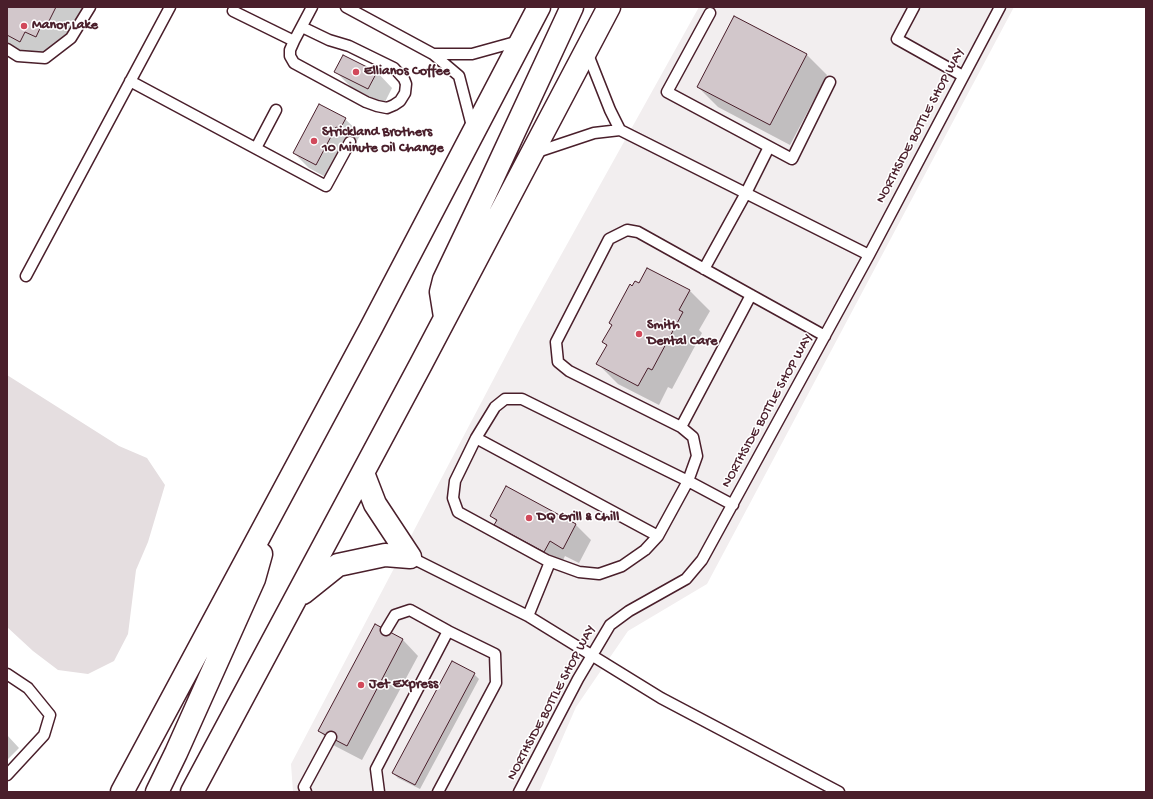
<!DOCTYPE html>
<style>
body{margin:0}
#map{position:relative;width:1153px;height:799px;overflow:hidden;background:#fff;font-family:"Gochi Hand",sans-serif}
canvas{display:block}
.frame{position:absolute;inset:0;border:8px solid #4a1f2b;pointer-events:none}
</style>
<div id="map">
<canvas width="1153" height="799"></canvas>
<div class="frame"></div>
</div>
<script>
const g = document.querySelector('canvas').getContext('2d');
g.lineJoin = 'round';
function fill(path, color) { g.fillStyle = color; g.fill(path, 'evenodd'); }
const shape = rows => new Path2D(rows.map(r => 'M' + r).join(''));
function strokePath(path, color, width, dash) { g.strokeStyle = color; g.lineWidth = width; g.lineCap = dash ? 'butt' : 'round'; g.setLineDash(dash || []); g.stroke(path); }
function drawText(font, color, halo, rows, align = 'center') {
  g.font = font + ' "Gochi Hand",sans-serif'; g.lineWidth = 3; g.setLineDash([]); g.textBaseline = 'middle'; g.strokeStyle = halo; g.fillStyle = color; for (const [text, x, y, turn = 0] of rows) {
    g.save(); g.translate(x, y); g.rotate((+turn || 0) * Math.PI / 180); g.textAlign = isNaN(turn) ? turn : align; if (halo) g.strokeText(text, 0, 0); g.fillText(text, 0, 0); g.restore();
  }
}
const built = shape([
 [699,7,1014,7,707,584,628,631,576,707,539,792,293,792,291,764,521,327]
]);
const green = shape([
 [7,375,119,446,147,458,165,485,148,542,136,570,128,634,114,661,88,674,58,670,33,651,7,627]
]);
const shadow = shape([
 [7,7,86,7,62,44,56,56,45,51,40,61,7,44],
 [735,17,807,55,827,75,790,145,718,107,698,87],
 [344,56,377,72,392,88,384,104,351,87,336,72],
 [345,119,361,134,355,144,352,142,331,180,309,168,294,153],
 [648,269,690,291,710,311,699,330,702,333,672,389,668,387,659,405,618,384,598,364,607,346,604,342,633,287,639,285],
 [507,487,576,525,591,540,579,563,565,556,560,566,511,540,495,525,497,522,491,516],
 [375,626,403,640,418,656,362,760,335,746,319,731],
 [474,674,479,679,420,789,398,778,393,773],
 [7,735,19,748,7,760]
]);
const building = shape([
 [7,7,56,7,46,27,42,24,36,37,25,32,20,42,7,35,7,7],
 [734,16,807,54,770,125,697,87,734,16],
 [343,55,377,72,368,89,334,72,343,55],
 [319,104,346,118,340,129,336,127,316,165,293,153,319,104],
 [647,268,690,290,679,310,683,312,652,370,648,368,638,386,596,364,607,345,602,342,612,325,609,323,630,284,632,286,635,281,639,283,647,268],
 [506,486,576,524,563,549,550,541,544,552,494,525,497,520,490,516,506,486],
 [375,624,403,639,347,746,318,731,375,624],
 [452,661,475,673,415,785,392,773,452,661]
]);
const lane = shape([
 [346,7,433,54,459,76,473,130],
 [914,7,897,39,963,76],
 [233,11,294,41,312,7],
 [710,13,667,92,792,159,830,82],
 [294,41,290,50,290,56,294,63,366,102,377,106,387,108,394,105,400,101,405,93,406,84,404,79,394,68,349,46,329,40,302,27],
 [7,49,18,56,45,58,71,38,90,7],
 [433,54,472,54,519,41],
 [130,81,326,186,350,142],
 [620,130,869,255],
 [256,148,276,110],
 [534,153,594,133,620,130,610,110,587,52],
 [704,269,746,193,769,147],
 [26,276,170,7],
 [751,295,681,427,569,371,558,362,556,342,609,239,627,230,638,232,751,295,825,336],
 [505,399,522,399,688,481,658,536,645,550,622,566,599,574,579,572,546,560,458,512,453,498,455,481,476,438,495,407,505,399],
 [681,427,693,437,697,456,688,481,733,505],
 [476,438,658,536],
 [410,557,528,616,661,698,839,792],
 [528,616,550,562],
 [386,630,395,615,410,610,448,631],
 [7,674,28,688,50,715,44,735,7,775],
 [306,792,304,787,331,737],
 [379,792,376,769,448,631,495,654,496,683,438,792],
 [519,792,578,679,610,625,629,611,686,579,702,560,869,255,1000,7]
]);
const primary = shape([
 [445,317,441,292,444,280,486,192,572,7],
 [363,473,375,504,410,557],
 [303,593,338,565,385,555,410,557],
 [122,792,371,328,539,7],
 [157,792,176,753,254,579,261,554],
 [192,792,421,364,609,7]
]);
const markers = [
 [24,26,4,"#d1495b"],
 [356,72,4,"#d1495b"],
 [314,141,4,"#d1495b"],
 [639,334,4,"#d1495b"],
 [529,518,4,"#d1495b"],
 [361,685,4,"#d1495b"]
];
const poiNames = [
 ["Manor Lake",32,26],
 ["Ellianos Coffee",364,72],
 ["Strickland Brothers",322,133],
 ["10 Minute Oil Change",322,149],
 ["Smith",647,326],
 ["Dental Care",647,342],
 ["DQ Grill & Chill",537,518],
 ["Jet Express",369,685]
];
const streetNames = [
 ["NORTHSIDE BOTTLE SHOP WAY",921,126,-62],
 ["NORTHSIDE BOTTLE SHOP WAY",768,411,-61],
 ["NORTHSIDE BOTTLE SHOP WAY",552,703,-62]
];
fill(built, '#f2eeef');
fill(green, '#e5dee0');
fill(shadow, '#0003');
fill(building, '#d2c7cb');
strokePath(building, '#4a1f2b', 1);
strokePath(lane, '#4a1f2b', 13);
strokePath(primary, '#4a1f2b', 25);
strokePath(lane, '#fff', 10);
strokePath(primary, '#fff', 22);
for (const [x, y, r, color] of markers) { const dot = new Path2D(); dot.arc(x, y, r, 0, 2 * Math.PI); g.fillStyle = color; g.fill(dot); strokePath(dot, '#fff', 1.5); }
drawText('bold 14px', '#4a1f2b', '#fff', poiNames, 'left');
drawText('14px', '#4a1f2b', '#fff', streetNames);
</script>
